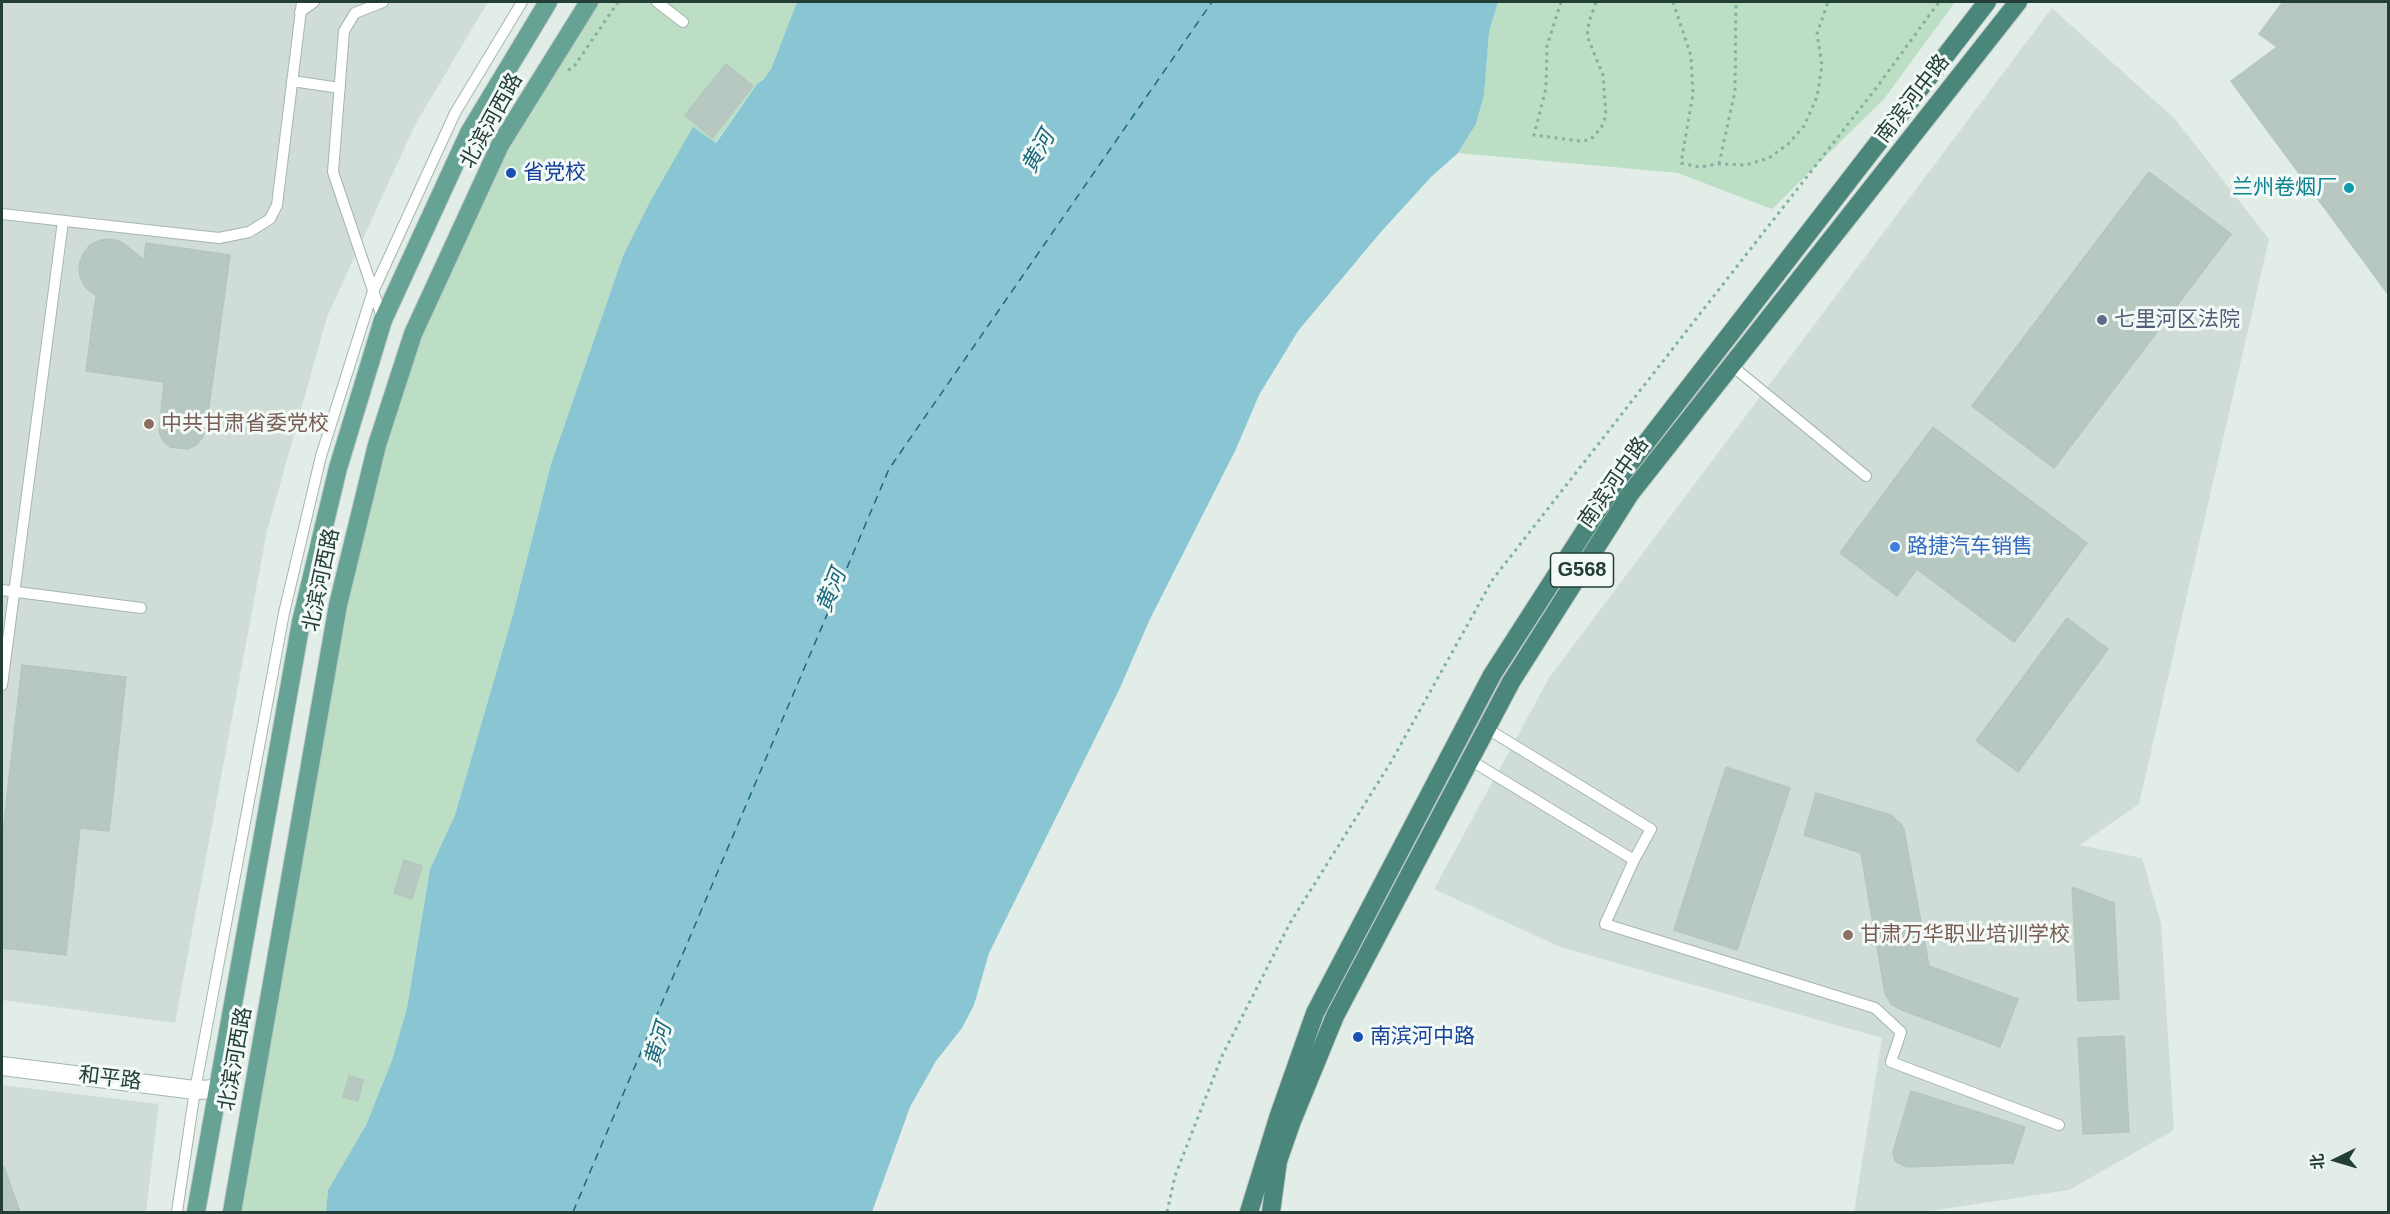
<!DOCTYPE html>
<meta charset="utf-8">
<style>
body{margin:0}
#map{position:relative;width:2390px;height:1214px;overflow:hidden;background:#e2ede8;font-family:Arial,"Noto Sans SC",sans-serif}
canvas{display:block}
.frame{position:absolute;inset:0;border:3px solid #223e37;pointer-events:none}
.north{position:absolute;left:2306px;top:1130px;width:60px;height:60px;-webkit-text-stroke:4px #f3f9f6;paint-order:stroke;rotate:265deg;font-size:16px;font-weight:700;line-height:24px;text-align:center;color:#223e37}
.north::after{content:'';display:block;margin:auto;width:21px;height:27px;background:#223e37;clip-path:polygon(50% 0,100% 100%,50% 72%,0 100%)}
</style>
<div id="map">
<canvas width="2390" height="1214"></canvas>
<div class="frame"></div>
<div class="north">北</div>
</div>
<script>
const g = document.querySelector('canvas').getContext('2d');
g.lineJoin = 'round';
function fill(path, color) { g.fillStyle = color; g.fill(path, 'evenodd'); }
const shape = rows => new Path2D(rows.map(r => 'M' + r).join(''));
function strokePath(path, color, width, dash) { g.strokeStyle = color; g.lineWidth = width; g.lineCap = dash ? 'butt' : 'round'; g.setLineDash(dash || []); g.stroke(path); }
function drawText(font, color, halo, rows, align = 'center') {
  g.font = font + ' Arial,"Noto Sans SC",sans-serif'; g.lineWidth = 6; g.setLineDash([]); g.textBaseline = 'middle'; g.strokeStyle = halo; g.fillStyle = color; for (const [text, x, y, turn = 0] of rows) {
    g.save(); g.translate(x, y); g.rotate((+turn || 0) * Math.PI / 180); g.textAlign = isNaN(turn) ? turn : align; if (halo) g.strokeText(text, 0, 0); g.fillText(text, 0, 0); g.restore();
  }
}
const built = shape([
 [2,2,488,2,415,125,327,317,267,531,175,1023,2,1000],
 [2052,8,2175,119,2269,239,2139,804,2080,845,2142,858,2161,923,2174,1130,2069,1190,1924,1212,1854,1212,1882,1038,1560,947,1434,889,1549,678],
 [2,1085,159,1104,146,1212,2,1212]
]);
const green = shape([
 [589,2,797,2,771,69,764,79,757,84,715,143,693,128,623,256,551,464,513,614,455,815,430,869,407,1008,392,1060,366,1125,328,1190,326,1212,230,1212,377,445,500,145],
 [1498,2,1955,2,1884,99,1772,209,1678,173,1458,153,1476,124,1484,95,1489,32]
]);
const water = shape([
 [797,2,1498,2,1489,32,1484,95,1476,124,1458,153,1431,177,1380,233,1298,331,1259,395,1236,449,1150,619,1119,690,989,953,974,1005,962,1028,936,1061,910,1107,872,1212,326,1212,328,1190,366,1125,392,1060,407,1008,430,869,455,815,513,614,551,464,623,256,650,202,693,127,716,143,757,84,764,79,771,69]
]);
const ferry = shape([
 [573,1212,889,469,1212,2]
]);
const building = shape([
 [2283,2,2388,2,2388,294,2231,81,2277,47,2259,34,2283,2],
 [726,64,753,86,712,138,685,115,726,64],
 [2149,172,2231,234,2054,468,1972,406,2149,172],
 [112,239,123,243,144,260,146,243,230,255,206,429,202,438,196,445,188,449,170,447,163,441,159,432,164,382,86,371,96,296,85,287,80,276,79,265,83,254,90,245,101,240,112,239],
 [1933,427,2087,543,2014,642,1917,569,1897,596,1840,553,1933,427],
 [2067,618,2108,649,2018,772,1976,741,2067,618],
 [22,665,126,677,109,831,80,828,66,955,2,948,2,840,22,665],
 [1726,767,1790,788,1737,950,1674,930,1726,767],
 [1816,793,1891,815,1901,824,1904,830,1929,966,2018,999,2000,1047,1902,1010,1891,1004,1885,993,1861,853,1804,835,1816,793],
 [404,860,422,866,412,899,394,893,404,860],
 [2072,887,2114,903,2119,999,2078,1001,2072,887],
 [2124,1036,2129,1132,2083,1134,2078,1038,2124,1036],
 [349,1076,363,1080,358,1101,343,1097,349,1076],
 [1911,1091,2025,1127,2013,1163,1907,1167,1895,1161,1893,1152,1911,1091],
 [2,1167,4,1167,20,1212,2,1212,2,1167]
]);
const path = shape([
 [1561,2,1547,46,1546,88,1534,135,1580,141,1590,140,1601,128,1606,116,1603,75,1587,36,1589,22,1596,2],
 [1673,2,1691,56,1693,94,1681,163,1699,167,1719,164,1746,165,1769,158,1788,144,1804,126,1817,97,1822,66,1817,34,1828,2],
 [568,70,573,68,618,2],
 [1719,164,1735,91,1736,2],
 [1167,1212,1175,1176,1222,1056,1290,923,1391,762,1493,579,1877,87,1939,2]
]);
const service = shape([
 [657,2,683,22],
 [300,12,314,2],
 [292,81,340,88],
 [2,214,219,238,249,232,270,219,277,205,302,2],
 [383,320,333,172,344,31,355,13,383,2],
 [1731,365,1866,476],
 [2,590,141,608],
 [2,685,63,221],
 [1486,728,1651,829,1634,860,1605,924,1875,1008,1901,1032,1891,1062,2059,1125],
 [1470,760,1634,860],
 [177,1212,195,1090,284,613,321,456,372,294,455,113,522,2]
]);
const tertiary = shape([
 [2,1066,195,1090,218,1089]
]);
const primary = shape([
 [196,1212,301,622,338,468,383,320,469,133,548,2],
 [232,1212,338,605,377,445,413,334,500,145,589,2]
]);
const trunk = shape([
 [1249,1212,1279,1115,1315,1013,1492,675,1618,479,1987,2],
 [1271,1212,1278,1161,1292,1121,1335,1016,1511,682,1630,494,2018,2]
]);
const markers = [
 [511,173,6,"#1a4fb4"],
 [2349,188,6,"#0f9aa8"],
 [2102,320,6,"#5c6f8a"],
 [149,424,6,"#8d6e63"],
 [1895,547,6,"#3f7fe0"],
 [1848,935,6,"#8d6e63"],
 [1358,1037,6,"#1a4fb4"]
];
const shields = [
 [1582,570,63]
];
const shieldNames = [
 ["G568",1582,570]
];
const streetNames = [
 ["南滨河中路",1913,99,-52],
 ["北滨河西路",492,121,-61],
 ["南滨河中路",1614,483,-55],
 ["北滨河西路",322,580,-78],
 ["北滨河西路",236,1059,-80],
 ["和平路",110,1079,7]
];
const transitNames = [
 ["省党校",523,173],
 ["南滨河中路",1370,1037]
];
const cultureNames = [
 ["兰州卷烟厂",2337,188]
];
const serviceNames = [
 ["七里河区法院",2114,320]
];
const educationNames = [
 ["中共甘肃省委党校",161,424],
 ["甘肃万华职业培训学校",1860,935]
];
const shopNames = [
 ["路捷汽车销售",1907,547]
];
const waterNames = [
 ["黄河",1039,152,-61],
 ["黄河",832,591,-68],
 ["黄河",659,1045,-73]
];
fill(built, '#d0ddd7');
fill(green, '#bbdec5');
fill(water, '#89c5d3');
strokePath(ferry, '#1a697c', 1.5, [8, 6]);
fill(building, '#b7c8c1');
strokePath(building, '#b4c6bf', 1.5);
strokePath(service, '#a5b5af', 12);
strokePath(tertiary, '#a5b5af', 20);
strokePath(primary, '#c1c9c7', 20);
strokePath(trunk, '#c1c9c7', 20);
strokePath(path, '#82b1a4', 3, [3, 4.5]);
strokePath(service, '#fff', 10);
strokePath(tertiary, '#fff', 18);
strokePath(primary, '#66a395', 18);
strokePath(trunk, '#4a877a', 18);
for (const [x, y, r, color] of markers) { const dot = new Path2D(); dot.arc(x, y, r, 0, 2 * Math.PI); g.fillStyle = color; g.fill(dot); strokePath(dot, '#f3f9f6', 2); }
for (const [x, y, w] of shields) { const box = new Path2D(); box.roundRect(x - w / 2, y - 17, w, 34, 4.5); g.fillStyle = '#f3f9f6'; g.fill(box); strokePath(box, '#223e37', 1.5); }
drawText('bold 20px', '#223e37', null, shieldNames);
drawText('21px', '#223e37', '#f3f9f6', streetNames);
drawText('21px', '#164399', '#f3f9f6', transitNames, 'left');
drawText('21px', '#0d838f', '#f3f9f6', cultureNames, 'right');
drawText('21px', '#4e5e75', '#f3f9f6', serviceNames, 'left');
drawText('21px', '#785e54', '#f3f9f6', educationNames, 'left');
drawText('21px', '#366cbe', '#f3f9f6', shopNames, 'left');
drawText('italic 22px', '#1a697c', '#f3f9f6', waterNames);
</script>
